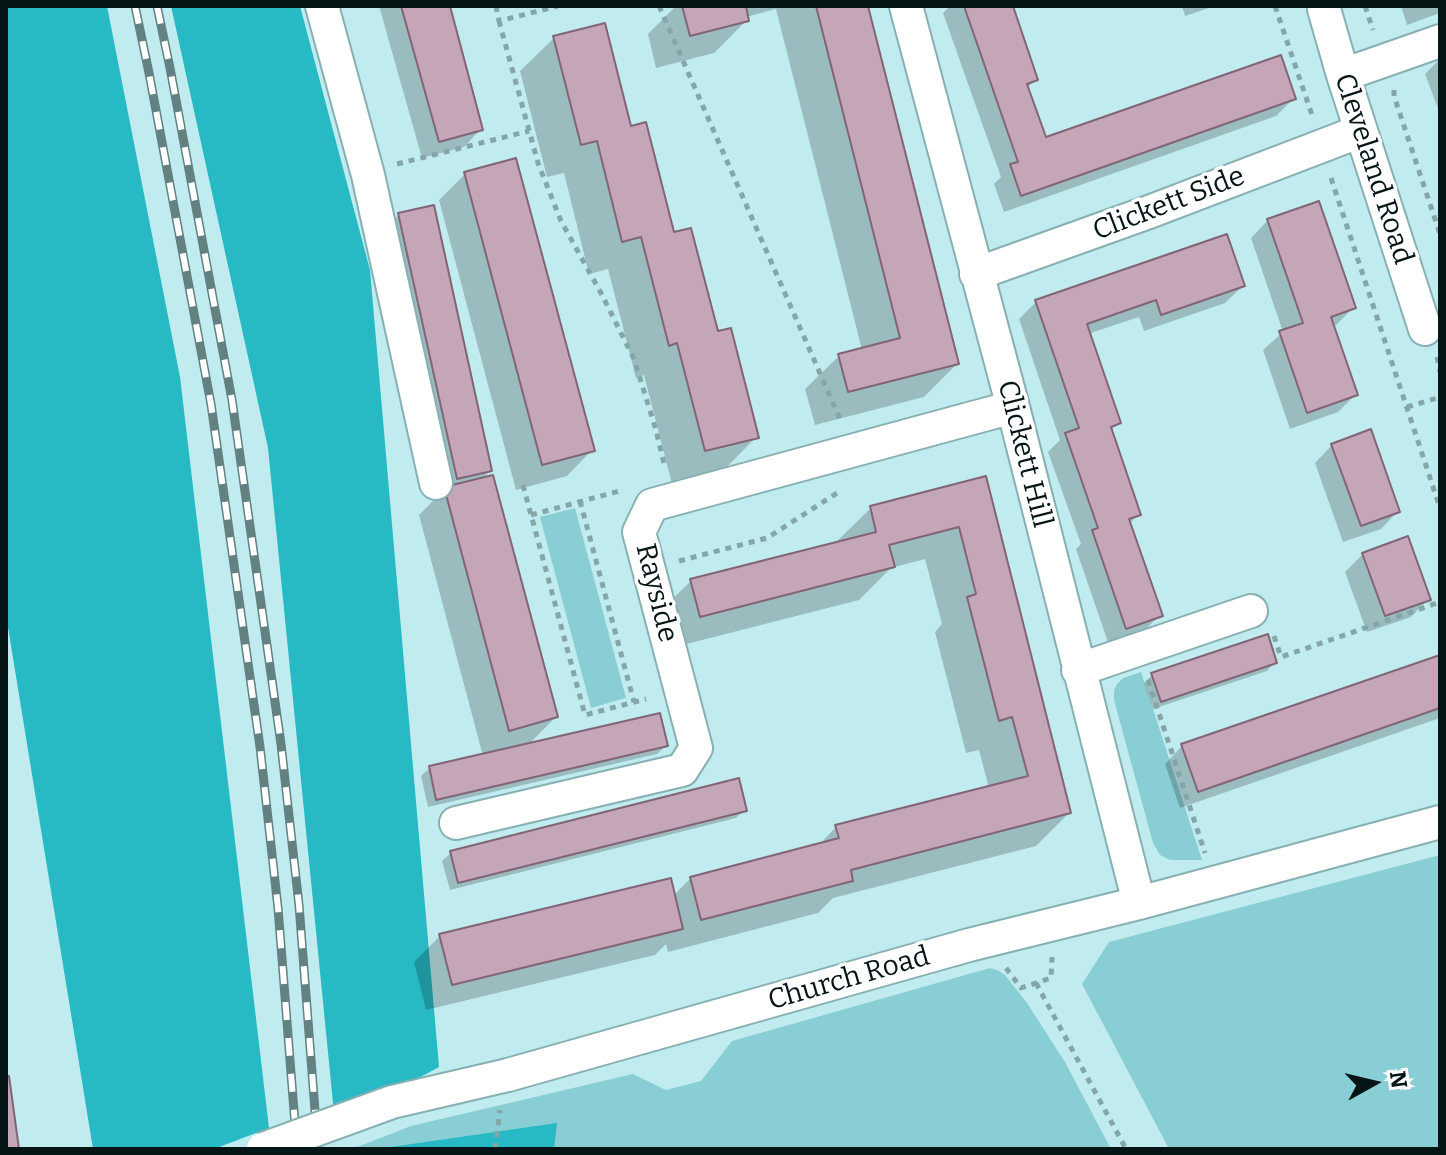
<!DOCTYPE html>
<style>
body{margin:0}
#map{position:relative;width:1446px;height:1155px;overflow:hidden;background:#c1ecef;font-family:Bitter,serif}
canvas{display:block}
.frame{position:absolute;inset:0;border:8px solid #051415;pointer-events:none}
.north{position:absolute;left:1334px;top:1043px;width:80px;height:80px;-webkit-text-stroke:6px #fff;paint-order:stroke;rotate:82deg;font-size:22px;font-weight:700;line-height:32px;text-align:center;color:#051415}
.north::after{content:'';display:block;margin:auto;width:28px;height:36px;background:#051415;clip-path:polygon(50% 0,100% 100%,50% 72%,0 100%)}
</style>
<div id="map">
<canvas width="1446" height="1155"></canvas>
<div class="frame"></div>
<div class="north">N</div>
</div>
<script>
const g = document.querySelector('canvas').getContext('2d');
g.lineJoin = 'round';
function fill(path, color) { g.fillStyle = color; g.fill(path, 'evenodd'); }
const shape = rows => new Path2D(rows.map(r => 'M' + r).join(''));
function strokePath(path, color, width, dash) { g.strokeStyle = color; g.lineWidth = width; g.lineCap = dash ? 'butt' : 'round'; g.setLineDash(dash || []); g.stroke(path); }
function drawText(font, color, halo, rows, align = 'center') {
  g.font = font + ' Bitter,serif'; g.lineWidth = 7; g.setLineDash([]); g.textBaseline = 'middle'; g.strokeStyle = halo; g.fillStyle = color; for (const [text, x, y, turn = 0] of rows) {
    g.save(); g.translate(x, y); g.rotate((+turn || 0) * Math.PI / 180); g.textAlign = isNaN(turn) ? turn : align; if (halo) g.strokeText(text, 0, 0); g.fillText(text, 0, 0); g.restore();
  }
}
const green = shape([
 [575,508,626,698,591,708,540,517],
 [1141,672,1202,860,1170,860,1160,855,1153,843,1114,700,1114,690,1117,684,1123,678],
 [1440,855,1440,1149,1169,1149,1082,984,1109,942],
 [990,968,997,970,1005,975,1027,1003,1065,1062,1111,1149,352,1149,411,1126,633,1074,666,1090,701,1081,732,1041]
]);
const forest = shape([
 [6,6,107,6,180,377,269,1128,214,1149,93,1149,6,615],
 [171,6,300,6,370,270,439,1067,335,1123,268,448],
 [557,1123,554,1149,377,1149]
]);
const shadow = shape([
 [379,6,447,6,481,129,464,147,422,158],
 [676,6,866,6,957,364,924,397,815,425,805,389,839,356,862,350,776,9,746,17,747,20,714,53,656,68,648,34],
 [950,6,1011,6,1036,79,1027,88,1044,140,1294,98,1276,116,1004,212,994,184,1001,177,943,13],
 [1182,6,1215,6,1185,16],
 [1401,6,1440,6,1440,13,1407,25],
 [554,38,629,128,716,333,756,437,723,471,672,484,644,375,636,378,608,269,589,274,564,173,547,177,520,71],
 [1440,59,1440,114,1425,74],
 [465,174,592,450,567,476,516,490,439,200],
 [399,215,490,471,481,480,556,717,527,746,666,746,657,754,428,807,421,776,430,768,483,756,419,515,445,489,391,223],
 [1268,220,1353,308,1336,325,1332,327,1355,395,1338,412,1290,429,1263,350,1283,332,1251,238],
 [1243,286,1225,303,1144,331,1139,317,1088,334,1118,423,1110,431,1139,514,1129,524,1160,615,1143,632,1109,645,1076,549,1081,544,1048,452,1060,440,1019,319,1036,302],
 [1332,445,1398,511,1381,529,1343,542,1315,463],
 [984,478,1069,813,1036,846,833,898,818,913,668,952,666,944,655,955,426,1010,414,962,440,936,673,896,691,878,818,846,836,827,989,788,979,750,966,753,935,632,942,624,925,559,891,568,859,600,667,649,657,614,691,581,838,543,837,541,871,508],
 [1363,554,1428,599,1411,617,1367,632,1345,572],
 [1440,657,1440,718,1180,808,1165,764,1182,746],
 [1275,662,1267,671,1153,709,1144,683,1152,675],
 [744,810,736,818,450,890,442,861,451,853]
]);
const building = shape([
 [401,6,450,6,483,130,439,142,401,6],
 [682,6,746,6,749,21,690,36,682,6],
 [816,6,868,6,959,364,848,392,838,354,900,338,816,6],
 [964,6,1013,6,1038,80,1027,84,1046,137,1281,55,1296,99,1021,196,1010,164,1018,162,964,6],
 [605,23,631,126,646,122,674,232,691,228,718,331,731,328,759,438,705,451,677,343,669,346,641,237,622,242,597,141,581,145,553,36,605,23],
 [516,158,595,451,542,465,464,172,516,158],
 [1319,201,1356,308,1331,317,1358,395,1307,413,1279,331,1303,323,1267,219,1319,201],
 [434,205,492,471,457,479,398,213,434,205],
 [1227,234,1245,286,1161,315,1156,300,1087,324,1121,423,1111,427,1141,515,1129,519,1163,616,1126,629,1092,530,1098,528,1065,433,1079,428,1035,300,1227,234],
 [1371,429,1400,512,1361,526,1331,444,1371,429],
 [493,475,558,717,509,731,444,487,493,475],
 [986,476,1071,813,851,870,853,881,701,920,690,877,839,838,835,825,1028,776,1012,717,999,721,967,597,976,594,959,527,889,545,895,567,700,617,690,579,876,532,870,506,986,476],
 [1408,536,1431,600,1385,616,1362,553,1408,536],
 [1268,634,1277,663,1161,702,1151,673,1268,634],
 [1440,655,1440,708,1198,792,1181,744,1440,655],
 [660,713,668,746,436,800,429,766,660,713],
 [739,778,747,811,458,883,450,851,739,778],
 [671,878,683,929,452,985,439,934,671,878],
 [6,1076,9,1076,19,1149,6,1149,6,1076]
]);
const path = shape([
 [496,6,499,21,558,6],
 [659,6,840,419],
 [1275,6,1312,115],
 [1365,6,1373,30],
 [499,21,538,163,561,221,601,293,634,359,656,430,665,468],
 [1394,90,1394,96,1440,234],
 [397,164,529,131],
 [1331,178,1440,508],
 [1437,357,1440,372],
 [1407,407,1440,397],
 [523,485,585,715,646,699],
 [580,501,634,702],
 [531,515,623,490],
 [679,561,767,538,837,493],
 [1274,636,1281,657,1440,602],
 [1148,680,1205,853],
 [1006,968,1021,988,1051,978,1052,957],
 [1036,983,1126,1149],
 [495,1149,500,1110]
]);
const street = shape([
 [322,6,368,175,436,483],
 [906,6,1013,407,1139,903],
 [1324,9,1343,75,1425,329],
 [1343,75,1440,41],
 [976,274,1149,212,1361,131],
 [1078,670,1251,611],
 [456,823,682,770,696,748,639,532,652,505,1013,407],
 [508,1075,969,945,1139,903,1440,822]
]);
const rail = shape([
 [135,6,149,73,211,404,260,747,278,908,297,1149],
 [157,6,170,68,232,400,281,744,299,905,318,1149]
]);
const streetBridge = shape([
 [263,1149,392,1102,508,1075]
]);
const streetNames = [
 ["Cleveland Road",1373,169,72],
 ["Clickett Side",1169,204,-21],
 ["Clickett Hill",1024,454,76],
 ["Rayside",656,593,76],
 ["Church Road",849,979,-16]
];
fill(green, '#89ced4');
fill(forest, '#27bac4');
fill(shadow, '#0003');
fill(building, '#c5a5b8');
strokePath(building, '#816576', 2);
strokePath(street, '#87b0b3', 36);
strokePath(path, '#84a6a8', 5, [6, 6]);
strokePath(street, '#fff', 32);
strokePath(rail, '#638082', 9);
strokePath(rail, '#fff', 6, [18]);
strokePath(streetBridge, '#87b0b3', 36, []);
strokePath(streetBridge, '#fff', 32);
drawText('28px', '#051415', '#fff', streetNames);
</script>
